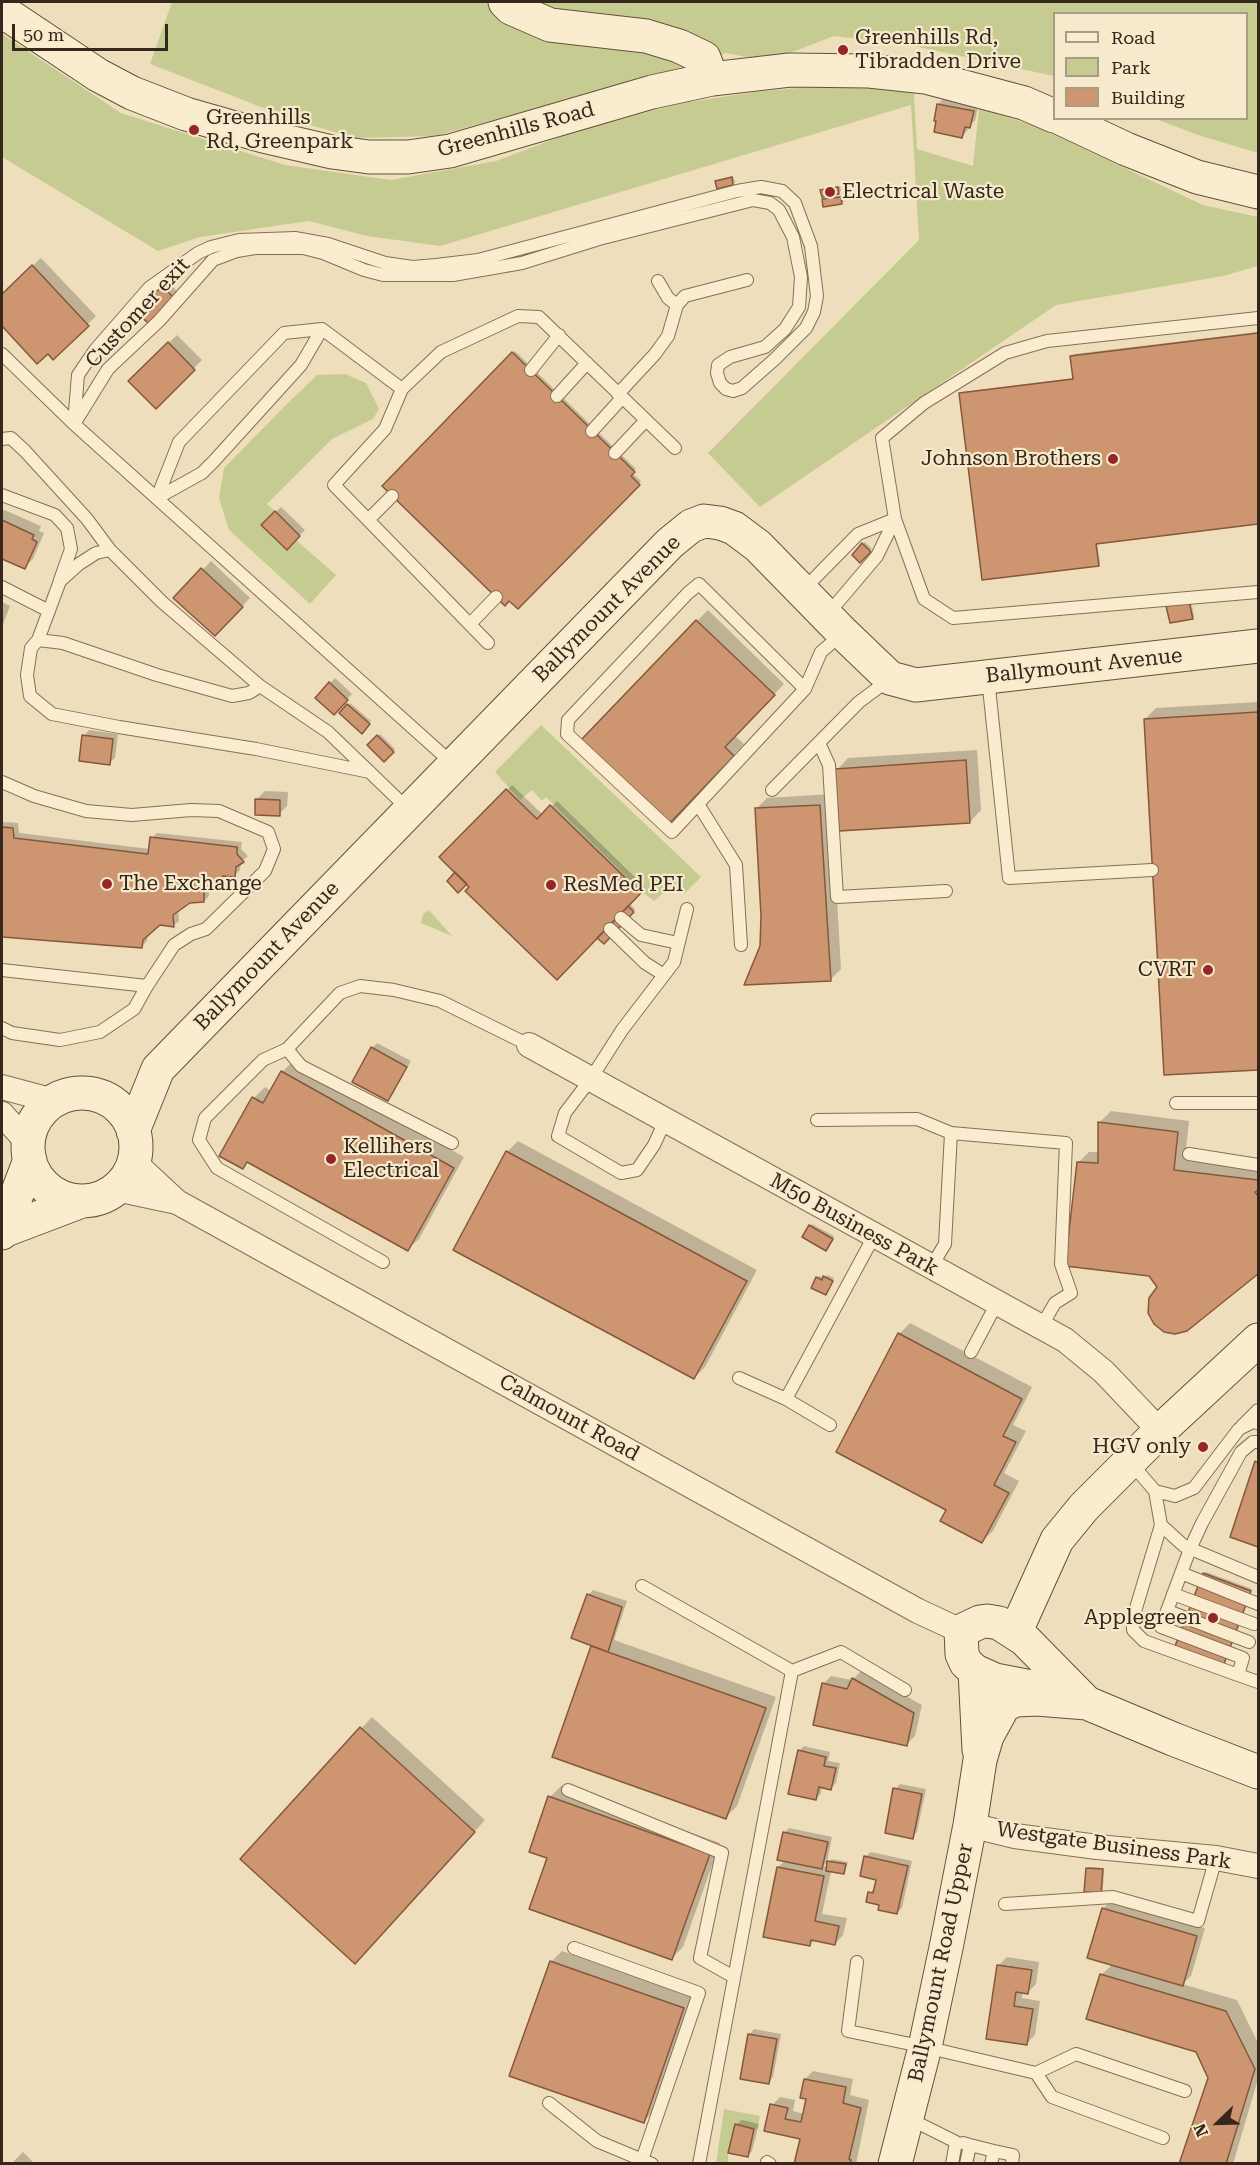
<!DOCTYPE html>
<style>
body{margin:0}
#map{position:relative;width:1260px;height:2165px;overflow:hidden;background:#eedebc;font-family:"Roboto Serif",serif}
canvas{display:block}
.frame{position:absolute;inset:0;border:3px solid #35271b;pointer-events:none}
.legend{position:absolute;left:1053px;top:12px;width:195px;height:108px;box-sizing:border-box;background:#f6e9cc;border:2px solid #a99b85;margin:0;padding:8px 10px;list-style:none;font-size:18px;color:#35271b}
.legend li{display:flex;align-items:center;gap:12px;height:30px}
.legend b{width:30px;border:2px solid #a99b85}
.north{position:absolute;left:1188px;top:2093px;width:60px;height:60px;-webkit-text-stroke:4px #f6e9cc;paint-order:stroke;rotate:247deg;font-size:16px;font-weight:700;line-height:24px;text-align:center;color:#35271b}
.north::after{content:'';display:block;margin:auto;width:21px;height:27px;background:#35271b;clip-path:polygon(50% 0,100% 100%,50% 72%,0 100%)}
.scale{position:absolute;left:12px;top:24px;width:156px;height:27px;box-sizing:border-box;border:3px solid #35271b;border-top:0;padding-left:8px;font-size:18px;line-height:21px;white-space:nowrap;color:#35271b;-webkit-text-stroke:4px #f6e9cc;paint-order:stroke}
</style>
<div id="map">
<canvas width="1260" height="2165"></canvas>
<div class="frame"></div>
<ul class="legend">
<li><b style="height:8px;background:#f9eccf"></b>Road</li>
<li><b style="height:16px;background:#c6cc91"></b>Park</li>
<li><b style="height:16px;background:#cd9671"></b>Building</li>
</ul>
<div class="north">N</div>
<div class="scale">50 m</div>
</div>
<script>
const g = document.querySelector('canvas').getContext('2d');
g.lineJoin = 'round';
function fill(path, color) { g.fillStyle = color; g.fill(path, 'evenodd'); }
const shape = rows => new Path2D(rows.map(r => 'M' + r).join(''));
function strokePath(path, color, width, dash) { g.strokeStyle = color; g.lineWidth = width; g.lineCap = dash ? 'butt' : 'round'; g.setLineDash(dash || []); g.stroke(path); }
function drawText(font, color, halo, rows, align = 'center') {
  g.font = font + ' "Roboto Serif",serif'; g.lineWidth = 4.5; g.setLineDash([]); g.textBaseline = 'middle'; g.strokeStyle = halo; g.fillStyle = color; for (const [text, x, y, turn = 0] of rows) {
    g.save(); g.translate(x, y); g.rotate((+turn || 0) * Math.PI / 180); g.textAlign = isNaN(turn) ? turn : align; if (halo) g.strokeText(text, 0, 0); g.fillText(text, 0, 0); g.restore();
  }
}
const green = shape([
 [172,2,1258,2,1258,153,1198,135,1156,119,1246,118,1246,14,1054,14,1054,76,914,46,834,36,777,58,751,58,726,53,678,69,435,136,355,138,300,122,150,64],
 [2,34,121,113,285,165,391,180,496,161,581,129,682,103,755,92,841,84,914,92,917,149,973,166,979,108,1035,126,1203,205,1258,217,1258,266,1223,276,1056,305,760,507,708,453,919,240,911,105,440,246,367,236,309,221,200,237,158,251,2,157],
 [345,374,366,383,379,409,373,419,332,439,267,504,275,511,262,525,296,540,336,575,310,604,229,530,219,498,224,468,288,403,317,375],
 [541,725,701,877,685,893,673,885,654,901,642,892,546,797,542,801,532,790,520,800,495,772],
 [429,910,452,936,421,923,423,914],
 [724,2109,760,2116,757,2129,735,2124,728,2153,728,2163,716,2164]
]);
const shadow = shape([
 [943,99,978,106,975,121,968,126,967,131,962,137,938,104],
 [733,176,735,182,733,184,717,181],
 [840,186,841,191,838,193,822,191,824,188],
 [843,195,844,201,842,203,824,200,826,198],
 [41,258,96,316,53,358,48,352,37,362,2,324,2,295],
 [168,282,178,292,149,322,138,312],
 [1258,332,1258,522,1097,542,1100,563,1098,565,960,394,962,392,1074,378,1071,356,1074,354],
 [177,335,202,360,156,407,130,381],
 [515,351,636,469,632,473,641,481,518,607,384,486],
 [281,507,305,530,287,548,263,525],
 [2,509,41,526,39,531,44,533,33,559,24,568,2,558],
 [865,542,872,549,860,561,854,554],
 [211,561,250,598,215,634,176,598],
 [1191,600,1194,616,1192,618,1171,622],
 [2,602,10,606,2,627],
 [708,610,784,684,735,736,744,744,679,812,697,621],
 [335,678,352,694,334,713,317,698],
 [1258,702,1258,1068,1165,1074,1145,719,1156,708],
 [350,703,371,721,362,732,341,713],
 [89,730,118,734,115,758,109,763,84,736],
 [380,734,395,749,384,760,369,745],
 [977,750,981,810,970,822,837,770,848,758],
 [512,785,543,815,557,801,645,887,629,903,635,909,606,940,471,886,441,857],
 [265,791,288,792,287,806,279,814,257,799],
 [831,794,841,969,830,980,762,947,763,916,756,809,767,798],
 [2,822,18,823,19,833,150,849,152,838,157,833,242,842,241,849,248,856,241,862,240,870,234,876,222,875,209,885,209,896,204,901,190,901,178,910,179,921,173,926,159,924,148,934,147,941,141,947,2,935],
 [377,1043,411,1061,393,1094,388,1100,372,1048],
 [293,1061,464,1157,419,1239,407,1250,249,1161,243,1168,254,1098,265,1087,271,1091,282,1072],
 [1111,1111,1189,1121,1185,1159,1258,1168,1258,1272,1186,1330,1078,1163,1089,1152,1099,1152,1100,1122],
 [518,1141,757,1270,705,1367,694,1378,507,1152],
 [812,1224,834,1236,828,1247,810,1226],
 [827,1275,834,1278,828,1291,817,1278,819,1276,824,1278],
 [910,1323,1032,1387,1013,1425,1026,1431,1004,1473,1019,1481,993,1531,982,1542,948,1510,899,1334],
 [1258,1459,1258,1545,1232,1536,1256,1462],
 [1206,1572,1252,1589,1225,1660,1204,1574],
 [593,1590,627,1601,614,1640,776,1697,737,1806,726,1817,592,1647,594,1645,588,1595],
 [861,1671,922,1705,915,1736,907,1744,823,1684,831,1676,852,1680],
 [372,1717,485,1820,366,1951,242,1858],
 [804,1746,830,1752,828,1761,840,1763,836,1783,830,1789,822,1787,821,1793,816,1799,799,1751],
 [900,1784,926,1789,917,1832,912,1837,895,1789],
 [561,1786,720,1843,683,1947,672,1958,549,1857,550,1797],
 [789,1828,832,1837,827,1862,823,1866,828,1867,831,1859,848,1862,844,1873,831,1871,822,1914,847,1918,843,1935,835,1944,815,1940,809,1945,765,1936,778,1867,786,1860,784,1833],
 [871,1852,912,1861,902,1908,897,1913,870,1893,875,1888,878,1879,865,1857],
 [1089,1867,1104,1868,1103,1890,1101,1892,1087,1869],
 [1111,1900,1205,1928,1191,1976,1182,1984,1237,2000,1258,2043,1258,2079,1233,2164,1180,2164,1209,2077,1197,2051,1101,1975,1113,1964,1103,1909],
 [562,1951,694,1997,655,2110,644,2121,551,1962],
 [1007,1957,1039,1962,1036,1984,1028,1992,1023,1991,1022,1998,1040,2001,1035,2035,1026,2044,999,1965],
 [754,2029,781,2034,773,2077,768,2083,749,2035],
 [813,2071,853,2079,850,2095,869,2100,856,2164,796,2164,802,2138,772,2105,780,2097,795,2100,793,2111,804,2114,808,2098,805,2079],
 [742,2120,759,2124,752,2151,747,2156,736,2125],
 [952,2149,976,2151,974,2164,946,2164],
 [23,2152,35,2164,11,2164]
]);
const building = shape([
 [937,104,974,111,970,128,965,127,962,138,934,132,936,121,934,121,937,104],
 [732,177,733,185,717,189,715,181,732,177],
 [838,187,839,194,822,197,820,190,838,187],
 [841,197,842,204,823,207,822,199,841,197],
 [32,265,89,326,53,360,48,354,37,364,2,326,2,294,32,265],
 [162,286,174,298,149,324,136,312,162,286],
 [1258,333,1258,524,1096,544,1099,566,982,580,959,393,1073,379,1070,356,1258,333],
 [168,342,195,370,156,409,128,381,168,342],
 [512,352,635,472,631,476,640,485,518,609,509,601,505,606,382,486,512,352],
 [275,511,300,536,287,550,261,525,275,511],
 [2,520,34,535,32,539,37,542,25,569,2,559,2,520],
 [862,543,871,552,860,563,852,555,862,543],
 [201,568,243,607,215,636,173,598,201,568],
 [1189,602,1193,619,1170,623,1166,606,1189,602],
 [696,620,775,695,725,747,734,756,668,825,580,741,696,620],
 [329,682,348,700,334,715,315,698,329,682],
 [347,704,370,724,362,734,339,713,347,704],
 [1258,712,1258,1070,1164,1075,1144,719,1258,712],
 [82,735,113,739,110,765,79,761,82,735],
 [377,735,394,752,384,762,367,745,377,735],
 [966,760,970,823,839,831,835,769,966,760],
 [506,789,537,819,550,805,641,893,557,980,465,891,469,887,439,857,506,789],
 [255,799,280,800,280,816,255,815,255,799],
 [820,805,831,981,744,985,760,946,761,916,755,808,820,805],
 [2,827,13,828,14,838,148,854,150,837,237,847,237,854,244,862,236,867,235,877,223,876,204,890,204,902,190,903,173,915,174,927,160,925,143,940,142,948,2,937,2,827],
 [455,872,467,884,458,893,447,881,455,872],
 [628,906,634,912,604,944,597,938,628,906],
 [371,1047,407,1067,388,1101,352,1082,371,1047],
 [281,1071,454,1168,408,1251,247,1162,243,1169,219,1156,252,1097,263,1103,281,1071],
 [1098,1122,1178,1132,1174,1170,1258,1180,1258,1190,1255,1192,1258,1196,1258,1274,1187,1331,1175,1334,1164,1332,1154,1324,1148,1313,1149,1298,1157,1287,1149,1276,1065,1266,1077,1162,1098,1163,1098,1122],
 [506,1151,747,1281,694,1379,453,1250,506,1151],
 [809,1225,833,1239,826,1251,802,1237,809,1225],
 [823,1276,833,1281,826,1295,811,1288,816,1277,822,1280,823,1276],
 [898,1333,1022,1399,1003,1436,1016,1442,994,1485,1009,1493,982,1543,940,1521,946,1510,836,1452,898,1333],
 [1255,1461,1258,1463,1258,1547,1230,1537,1255,1461],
 [1203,1573,1251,1591,1224,1664,1175,1646,1203,1573],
 [587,1594,622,1607,608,1652,571,1638,587,1594],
 [591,1646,766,1708,726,1819,552,1757,591,1646],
 [852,1678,914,1713,907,1746,813,1725,822,1683,847,1689,852,1678],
 [360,1727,475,1832,355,1964,240,1859,360,1727],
 [798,1750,826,1757,824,1766,836,1768,831,1790,819,1787,816,1800,788,1794,798,1750],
 [893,1788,922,1794,913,1839,885,1833,893,1788],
 [548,1796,710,1854,672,1960,529,1909,547,1858,529,1852,548,1796],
 [783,1832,828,1842,822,1869,777,1860,783,1832],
 [864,1856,908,1866,897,1914,878,1910,879,1905,866,1902,868,1892,873,1893,876,1880,860,1876,864,1856],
 [827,1861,846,1864,844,1874,826,1871,827,1861],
 [777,1867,824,1876,815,1921,839,1926,835,1945,811,1940,810,1946,763,1937,777,1867],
 [1086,1868,1103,1869,1101,1893,1084,1892,1086,1868],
 [1102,1908,1197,1936,1183,1986,1087,1958,1102,1908],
 [550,1961,684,2008,644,2123,509,2076,550,1961],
 [997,1965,1032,1970,1028,1994,1016,1992,1014,2006,1033,2009,1027,2045,986,2039,997,1965],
 [1100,1974,1226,2011,1255,2069,1226,2164,1179,2164,1208,2078,1196,2052,1086,2019,1100,1974],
 [748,2034,777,2039,769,2084,740,2079,748,2034],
 [804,2079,846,2087,843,2103,861,2108,849,2159,851,2160,850,2164,794,2164,800,2139,764,2131,770,2104,788,2108,785,2119,801,2122,806,2099,800,2098,804,2079],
 [735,2124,754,2129,748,2157,728,2153,735,2124]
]);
const lane = shape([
 [761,187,782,191,795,203,811,246,817,296,814,312,806,328,775,359,742,388,733,391,726,389,720,383,717,373,718,365,730,357,765,347,785,329,799,307,801,277,793,237,779,210,770,203,753,200,599,239,522,263,453,275,383,275,364,270,323,253,303,248,255,248,237,251,213,260,159,321,108,369,74,424,78,375,95,350,149,288,198,253,211,247,239,240,295,238,328,244,385,263,413,267,436,265,478,260,737,191,761,187],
 [658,281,668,298,677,305],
 [1258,318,1047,341,1005,353,924,403,882,438,895,519,924,599,953,618,1258,592],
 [2,354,74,424,453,764],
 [531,370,559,335],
 [402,389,385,429,334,485,488,643],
 [618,394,655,354,668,336,677,305,685,296,747,280],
 [557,396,587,363],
 [592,431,622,398],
 [2,439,11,438,25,451,87,519,110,550],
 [615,453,646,420],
 [2,495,55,515,67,528,71,549,60,580],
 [157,498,179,442,284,333,322,329,402,389,441,352,518,316,539,317,675,448],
 [157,498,202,473,214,461,301,365,322,329],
 [368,520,392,496],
 [2,587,49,611],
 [803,590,858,534,895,519],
 [827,615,877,556,895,519],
 [470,624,496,597],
 [38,640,60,581,79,564,96,553,110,550,162,602,260,686,328,732,408,809],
 [988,678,1009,878,1152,870],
 [260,686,249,693,232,696,157,675,63,643,38,640,31,648,27,675,30,696,52,714,119,727,256,749,370,772],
 [805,689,699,584,688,593,568,720,567,734,672,832,805,689,821,652,842,634],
 [819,743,829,765,837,897,946,891],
 [2,782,34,796,86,811,132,815,191,810,219,811,268,832,274,849,265,871,206,929,191,934,174,945,147,986,2,970],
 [772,790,859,702,890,679],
 [698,804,736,865,741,945],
 [621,918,641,935,678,943],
 [610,929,645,963,664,975],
 [2,1028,12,1033,60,1040,100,1032,134,1009,147,986],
 [287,1049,301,1066,452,1143],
 [1176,1103,1258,1103],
 [817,1120,917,1119,951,1133,945,1244,931,1267],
 [665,1121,654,1145,637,1170,621,1173,558,1136,565,1113,590,1080,622,1030,674,962,687,909],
 [951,1133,1066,1143,1061,1264,1071,1293,1055,1303,1041,1327],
 [1189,1154,1258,1165],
 [383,1262,217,1168,199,1140,205,1118,263,1060,287,1049,340,993,360,986,394,990,440,1001,529,1045],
 [971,1352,997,1303],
 [739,1378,786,1399,830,1425],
 [786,1399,874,1236],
 [1242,1426,1258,1410],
 [1258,1442,1253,1442,1241,1452,1202,1523,1190,1549,1161,1627,1243,1658,1238,1675,1258,1682],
 [1130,1462,1155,1491,1161,1525,1184,1546,1258,1577],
 [1155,1491,1175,1496,1194,1488,1239,1429,1253,1422,1258,1423],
 [1161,1525,1133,1618,1133,1630,1144,1641,1238,1675],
 [1181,1573,1258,1604],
 [642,1586,792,1671,699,2164],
 [1173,1594,1254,1624],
 [1168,1611,1249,1642],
 [792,1671,841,1652,905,1690],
 [568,1790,722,1853,700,1958,734,1977],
 [1005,1904,1113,1897,1198,1921,1216,1858],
 [574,1948,699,1993,642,2160],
 [857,1962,848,2031,925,2047,1036,2073,1076,2054,1185,2091],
 [1036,2073,1052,2097,1163,2138],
 [549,2103,597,2141,652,2164],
 [908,2118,956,2142,952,2164],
 [963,2143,970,2145,966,2164],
 [970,2145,994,2151,991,2164],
 [994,2151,1013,2155,1012,2164],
 [767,2162,770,2164]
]);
const street = shape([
 [529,1045,1065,1340,1104,1372,1160,1431],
 [2,1087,54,1101],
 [2,1114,28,1143],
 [134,1162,177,1202,918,1611,961,1631],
 [116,1189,177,1202],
 [970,1825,1015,1836,1097,1847,1216,1858,1258,1866]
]);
const secondary = shape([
 [505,2,511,8,550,25,646,36,679,46,704,58,712,79],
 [2,11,98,75,132,93,186,114,263,136,332,152,369,157,408,157,450,151,652,92,712,79,790,70,869,71,926,77,1024,103,1054,116],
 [1060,118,1126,149,1197,177,1258,192],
 '28 1147a54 54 0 1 1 108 0a54 54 0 1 1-108 0Z',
 [133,1131,158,1069,670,543,691,526,704,521,720,523,734,528,758,546,843,633,890,678,916,685,1258,646],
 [3,1231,82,1201],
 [2,1233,30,1160],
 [1015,1633,1057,1540,1084,1507,1160,1431,1258,1340],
 [975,1671,979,1750],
 [1087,1703,1024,1639,999,1623,987,1621,980,1622,961,1631,962,1654,966,1663,975,1671,995,1680,1052,1691,1087,1703,1173,1739,1258,1772],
 [895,2164,925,2047,947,1943,970,1825,980,1760,987,1736,1004,1705,1016,1700,1037,1699,1087,1703]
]);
const markers = [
 [843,50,6,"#962527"],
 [194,130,6,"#962527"],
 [830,192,6,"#962527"],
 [1113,459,6,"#962527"],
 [107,884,6,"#962527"],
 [551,885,6,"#962527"],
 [1208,970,6,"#962527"],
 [331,1159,6,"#962527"],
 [1203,1447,6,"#962527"],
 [1213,1618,6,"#962527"]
];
const poiNames = [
 ["Greenhills Rd,",855,38],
 ["Tibradden Drive",855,62],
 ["Greenhills",206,118],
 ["Rd, Greenpark",206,142],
 ["Electrical Waste",842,192],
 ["Johnson Brothers",1101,459,"right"],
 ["The Exchange",119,884],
 ["ResMed PEI",563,885],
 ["CVRT",1196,970,"right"],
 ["Kellihers",343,1147],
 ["Electrical",343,1171],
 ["HGV only",1191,1447,"right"],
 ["Applegreen",1201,1618,"right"]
];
const streetNames = [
 ["Greenhills Road",516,130,-15],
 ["Customer exit",138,313,-47],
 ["Ballymount Avenue",607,609,-45],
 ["Ballymount Avenue",1084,666,-6],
 ["Ballymount Avenue",267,956,-46],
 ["M50 Business Park",854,1225,29],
 ["Calmount Road",569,1418,29],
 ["Westgate Business Park",1114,1846,8],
 ["Ballymount Road Upper",941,1963,-78]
];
fill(green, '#c6cc91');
fill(shadow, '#0003');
fill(building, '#cd9671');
strokePath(building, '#85573b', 1.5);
strokePath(lane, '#866f56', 14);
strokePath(street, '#866f56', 26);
strokePath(secondary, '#675039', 35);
strokePath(lane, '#f9eccf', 12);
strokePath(street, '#f9eccf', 24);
strokePath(secondary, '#f9eccf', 33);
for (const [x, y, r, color] of markers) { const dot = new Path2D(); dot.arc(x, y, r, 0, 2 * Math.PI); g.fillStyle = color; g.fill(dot); strokePath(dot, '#f6e9cc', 2); }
drawText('21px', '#35271b', '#f6e9cc', poiNames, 'left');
drawText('21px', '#35271b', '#f6e9cc', streetNames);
</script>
